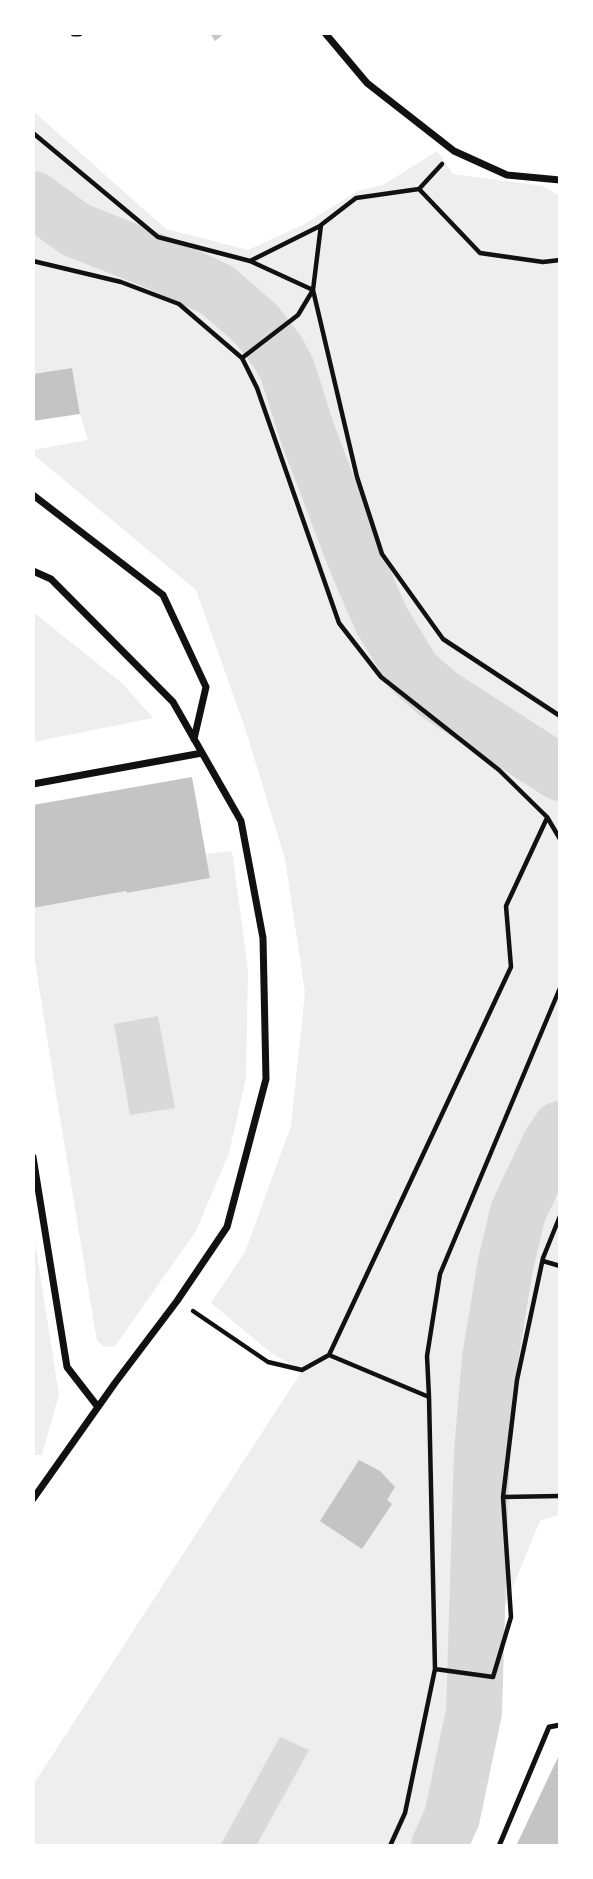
<!DOCTYPE html>
<style>
body{margin:0}
#map{position:relative;width:593px;height:1879px;overflow:hidden;background:#fff;font-family:Quicksand,sans-serif}
canvas{display:block}
.frame{position:absolute;inset:0;border:35px solid #fff;pointer-events:none}
</style>
<div id="map">
<canvas width="593" height="1879"></canvas>
<div class="frame"></div>
</div>
<script>
const g = document.querySelector('canvas').getContext('2d');
g.lineJoin = 'round';
function fill(path, color) { g.fillStyle = color; g.fill(path, 'evenodd'); }
const shape = rows => new Path2D(rows.map(r => 'M' + r).join(''));
function strokePath(path, color, width, dash) { g.strokeStyle = color; g.lineWidth = width; g.lineCap = dash ? 'butt' : 'round'; g.setLineDash(dash || []); g.stroke(path); }
const green = shape([
 [33,111,166,229,248,250,301,226,358,191,383,185,437,151,453,174,543,186,560,196,560,1514,540,1521,473,1683,449,1798,436,1846,33,1846,33,1785,302,1371,270,1352,211,1303,245,1252,291,1126,305,992,285,859,246,731,196,590,33,454,33,450,88,440,80,414,72,368,33,374],
 [33,612,123,684,153,718,33,742],
 [232,851,248,970,246,1078,229,1153,196,1231,115,1346,104,1347,97,1341,57,1100,33,949,33,908,126,891,127,893,210,878,206,854],
 [33,1229,59,1395,42,1455,33,1455]
]);
const water = shape([
 [158,1016,175,1108,130,1115,114,1024],
 [280,1737,309,1750,256,1846,220,1846]
]);
const river = shape([
 [33,199,76,230,157,262,217,290,256,324,277,351,287,369,308,435,356,561,381,619,413,672,439,695,560,773],
 [439,1846,452,1817,474,1712,482,1452,490,1359,505,1267,518,1212,551,1142,560,1129]
]);
const building = shape([
 [210,33,225,33,215,41],
 [72,368,80,414,33,421,33,374],
 [192,777,210,878,127,893,126,891,33,908,33,805],
 [359,1460,380,1471,395,1487,387,1500,392,1504,362,1549,320,1521],
 [560,1753,560,1846,516,1846]
]);
const path = shape([
 [33,133,158,237,250,261,313,290,298,315,242,358],
 [442,164,419,189,356,198,321,225,313,290,357,477,382,554,443,639,560,716],
 [419,189,480,253,543,262,560,260],
 [33,261,121,282,179,304,242,358,257,388,339,623,381,677,499,770,547,817,560,839],
 [250,261,320,226],
 [543,1261,560,1266],
 [193,1311,268,1362,302,1370,329,1355,511,967,506,906,547,818],
 [329,1355,429,1397,435,1669,405,1813,390,1846],
 [429,1397,427,1356,440,1274,560,988],
 [503,1497,560,1496],
 [435,1669,493,1677,511,1617,503,1497,517,1380,543,1258,560,1216]
]);
const service = shape([
 [499,1846,549,1727,560,1725]
]);
const minor = shape([
 [74,33,79,33],
 [325,33,367,83,454,151,507,175,560,180],
 [33,495,163,595,206,687,194,739],
 [33,571,51,579,173,702,241,821,263,938,266,1079,227,1227,177,1301,115,1383,33,1499],
 [33,784,202,753],
 [33,1157,67,1367,98,1407]
]);
fill(green, '#eee');
fill(water, '#d9d9d9');
strokePath(river, '#d9d9d9', 56);
fill(building, '#c4c4c4');
strokePath(path, '#111', 4.5);
strokePath(service, '#111', 5);
strokePath(minor, '#111', 7);
</script>
